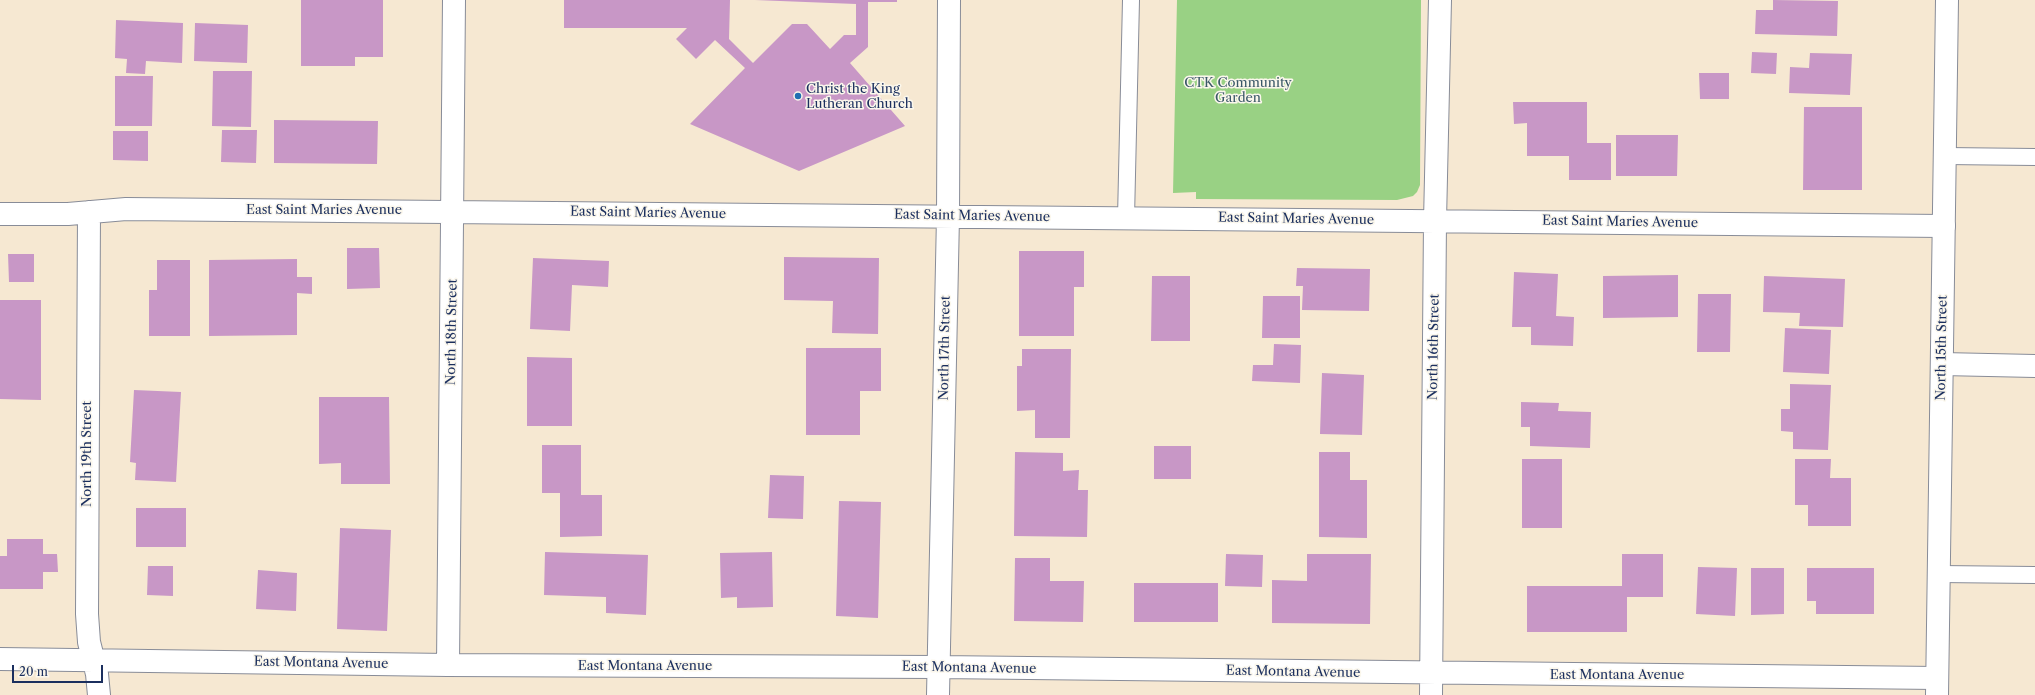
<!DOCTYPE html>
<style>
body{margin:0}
#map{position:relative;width:2035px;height:695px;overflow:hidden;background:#f6e8d2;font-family:"Libre Caslon Text",serif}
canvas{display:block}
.scale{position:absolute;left:12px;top:665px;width:91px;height:18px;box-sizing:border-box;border:2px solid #1b2f5e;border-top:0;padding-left:5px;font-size:12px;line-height:14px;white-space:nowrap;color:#1b2f5e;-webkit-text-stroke:3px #fbf7ec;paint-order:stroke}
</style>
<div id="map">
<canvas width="2035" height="695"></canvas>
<div class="scale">20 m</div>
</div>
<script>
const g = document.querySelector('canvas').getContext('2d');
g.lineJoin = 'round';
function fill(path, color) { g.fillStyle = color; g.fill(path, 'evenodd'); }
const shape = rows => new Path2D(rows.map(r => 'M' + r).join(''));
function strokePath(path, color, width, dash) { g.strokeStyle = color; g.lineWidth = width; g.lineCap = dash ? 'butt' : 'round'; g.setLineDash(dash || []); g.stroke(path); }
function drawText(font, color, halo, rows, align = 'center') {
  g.font = font + ' "Libre Caslon Text",serif'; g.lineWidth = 3; g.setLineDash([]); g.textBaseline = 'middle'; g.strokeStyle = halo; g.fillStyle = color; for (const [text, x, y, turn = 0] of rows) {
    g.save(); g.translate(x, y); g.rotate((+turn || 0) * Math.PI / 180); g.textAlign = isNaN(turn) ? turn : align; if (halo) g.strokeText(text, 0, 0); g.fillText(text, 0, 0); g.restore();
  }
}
const green = shape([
 [1177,0,1421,0,1420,185,1417,192,1413,196,1397,200,1196,199,1196,192,1173,193]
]);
const building = shape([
 [301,0,383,0,383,57,355,57,355,66,301,66],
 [564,0,730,0,729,39,753,63,792,24,807,24,830,49,844,35,856,35,856,4,755,0,897,0,897,2,868,2,868,47,850,63,905,126,799,171,690,124,745,68,715,40,696,59,676,39,687,28,564,28],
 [1773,0,1838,1,1837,36,1755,34,1756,10,1773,10],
 [116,20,183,23,182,63,146,61,145,74,126,73,127,59,115,58],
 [195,23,248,25,247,63,194,61],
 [1752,52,1777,53,1776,74,1751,73],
 [1810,53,1852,54,1850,95,1789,93,1790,67,1809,68],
 [213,71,252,71,251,127,212,126],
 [1699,73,1729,73,1729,99,1700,99],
 [115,76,153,76,152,126,115,126],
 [1513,102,1587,102,1587,143,1611,143,1611,180,1569,180,1569,156,1527,156,1527,123,1514,124],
 [1804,107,1862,107,1862,190,1803,190],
 [274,120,378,121,377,164,274,163],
 [222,130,257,130,256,163,221,162],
 [113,131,148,131,148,161,113,160],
 [1616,135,1678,135,1677,176,1616,176],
 [347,248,379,248,380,288,347,289],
 [1019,251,1084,251,1084,287,1074,287,1074,336,1019,336],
 [8,254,34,254,34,282,9,282],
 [784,257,879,258,878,334,832,333,833,301,784,300],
 [533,258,609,261,608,287,572,285,570,331,530,329],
 [297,259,297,277,312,277,312,294,297,293,297,335,209,336,209,260],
 [157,260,190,260,190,336,149,336,149,290,157,290],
 [1297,268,1370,269,1369,311,1302,310,1303,286,1296,286],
 [1514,272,1558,274,1556,316,1574,317,1573,346,1531,345,1531,327,1512,327],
 [1678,275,1678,317,1603,318,1603,276],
 [1152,276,1190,276,1190,341,1151,341],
 [1764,276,1845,279,1843,327,1799,326,1800,313,1763,312],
 [1698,294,1731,294,1730,352,1697,352],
 [1263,296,1300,296,1300,338,1262,338],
 [0,300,41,300,41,400,0,399],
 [1785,328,1831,330,1829,374,1783,372],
 [1274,344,1301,345,1300,383,1252,381,1253,365,1273,365],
 [806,348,881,348,881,391,860,391,860,435,806,435],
 [1022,349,1071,349,1070,438,1035,438,1035,410,1017,411,1017,366,1022,366],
 [527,357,572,358,572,426,527,426],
 [1322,373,1364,375,1362,435,1320,434],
 [1790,384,1831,385,1828,450,1793,449,1793,432,1781,431,1781,409,1790,409],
 [134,390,181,392,176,482,135,480,136,463,130,462],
 [319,397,389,397,390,484,341,484,341,463,319,464],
 [1521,402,1559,403,1558,411,1591,412,1590,448,1530,446,1530,427,1521,427],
 [542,445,581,445,581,495,602,495,602,536,560,537,560,493,542,493],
 [1154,446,1191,446,1191,479,1154,479],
 [1015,452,1063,453,1063,471,1079,470,1078,490,1088,490,1087,537,1014,536],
 [1319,452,1350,452,1350,480,1367,480,1367,538,1319,537],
 [1522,459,1562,459,1562,528,1522,528],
 [1795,459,1831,459,1830,478,1851,478,1851,526,1808,526,1808,505,1795,505],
 [770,475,804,476,803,519,768,518],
 [839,501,881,502,878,618,836,616],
 [136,508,186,508,186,547,136,547],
 [340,528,391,530,387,631,337,629],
 [7,539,43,539,43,554,57,554,58,572,43,572,43,589,0,589,0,556,7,556],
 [545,552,648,555,646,615,606,613,606,597,544,595],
 [772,552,773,607,737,608,737,597,721,598,720,553],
 [1226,554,1263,555,1262,587,1225,586],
 [1307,554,1371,554,1370,624,1272,623,1272,580,1307,581],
 [1622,554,1663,554,1663,597,1627,597,1627,632,1527,632,1527,586,1622,586],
 [1015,558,1050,558,1050,581,1084,581,1083,622,1014,621],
 [148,566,173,566,173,596,147,595],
 [1698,567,1737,568,1735,616,1696,614],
 [1751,568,1784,568,1784,614,1751,615],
 [1807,568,1874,568,1874,614,1816,614,1816,601,1807,601],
 [258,570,297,573,296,611,256,609],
 [1134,583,1218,583,1218,622,1134,622]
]);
const service = shape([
 [1945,156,2035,157],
 [1126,218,1131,0],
 [1939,574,2035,575]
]);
const minor = shape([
 [89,212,87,614,89,642,97,674,99,695],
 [0,214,68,214,126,209,1944,226],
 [1942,364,2035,366],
 [0,659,448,665,938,667,1937,678],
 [448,665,454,0],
 [938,695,948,216,949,0],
 [1431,695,1435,221,1440,0]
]);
const secondary = shape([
 [1937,695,1947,0]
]);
const markers = [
 [798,96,4,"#1f6fb2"]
];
const parkNames = [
 ["CTK Community",1238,83],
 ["Garden",1238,98]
];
const poiNames = [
 ["Christ the King",806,89],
 ["Lutheran Church",806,104]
];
const streetNames = [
 ["East Saint Maries Avenue",324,210],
 ["East Saint Maries Avenue",648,213,1],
 ["East Saint Maries Avenue",972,216,1],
 ["East Saint Maries Avenue",1296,219,1],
 ["East Saint Maries Avenue",1620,222,1],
 ["North 18th Street",452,332,-89],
 ["North 16th Street",1434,347,-89],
 ["North 17th Street",945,348,-89],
 ["North 15th Street",1942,348,-89],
 ["North 19th Street",87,454,-90],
 ["East Montana Avenue",321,663,1],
 ["East Montana Avenue",645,666],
 ["East Montana Avenue",969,668,1],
 ["East Montana Avenue",1293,672,1],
 ["East Montana Avenue",1617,675]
];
fill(green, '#99d184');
fill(building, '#c897c6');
strokePath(service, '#888c98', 18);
strokePath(minor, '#888c98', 24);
strokePath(secondary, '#888c98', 24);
strokePath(service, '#fff', 16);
strokePath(minor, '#fff', 22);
strokePath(secondary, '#fff', 22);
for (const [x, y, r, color] of markers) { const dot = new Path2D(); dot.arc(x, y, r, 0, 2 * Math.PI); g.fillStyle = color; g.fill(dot); strokePath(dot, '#fbf7ec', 1.5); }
drawText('13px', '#3a5868', '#fbf7ec', parkNames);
drawText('13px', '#1b2f5e', '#fbf7ec', poiNames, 'left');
drawText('13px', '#1b2f5e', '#fbf7ec', streetNames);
</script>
